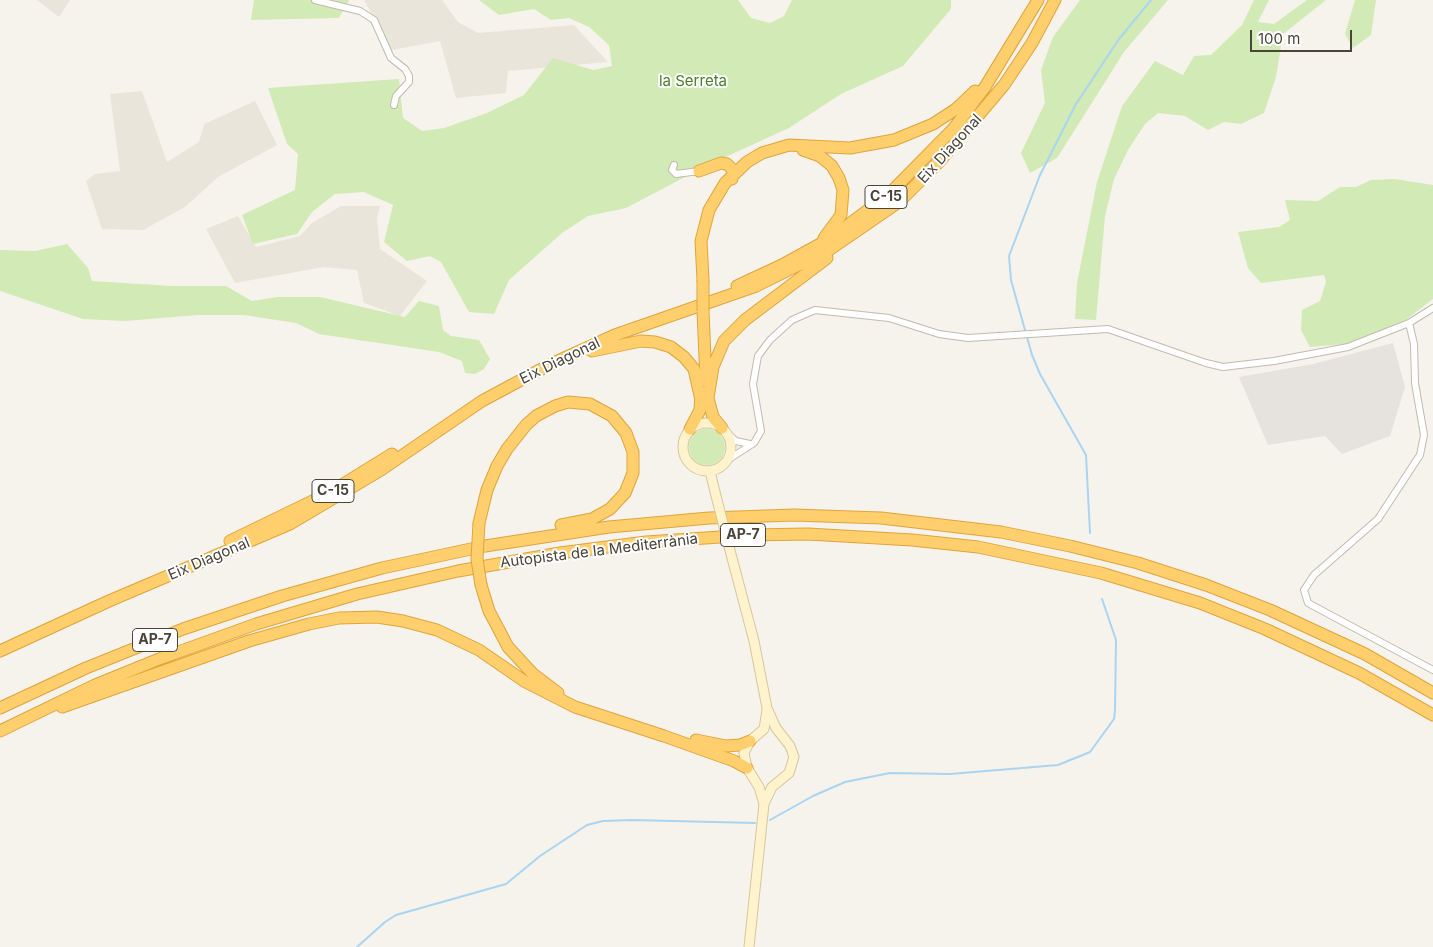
<!DOCTYPE html>
<meta charset="utf-8">
<style>
body{margin:0}
#map{position:relative;width:1433px;height:947px;overflow:hidden;background:#f6f3ec;font-family:Inter,sans-serif}
canvas{display:block}
.scale{position:absolute;left:1250px;top:30px;width:102px;height:22px;box-sizing:border-box;border:2px solid #4b4439;border-top:0;padding-left:6px;font-size:15px;line-height:18px;white-space:nowrap;color:#4b4439;-webkit-text-stroke:4px #fff;paint-order:stroke}
</style>
<div id="map">
<canvas width="1433" height="947"></canvas>
<div class="scale">100 m</div>
</div>
<script>
const g = document.querySelector('canvas').getContext('2d');
g.lineJoin = 'round';
function fill(path, color) { g.fillStyle = color; g.fill(path, 'evenodd'); }
const shape = rows => new Path2D(rows.map(r => 'M' + r).join(''));
function strokePath(path, color, width, dash) { g.strokeStyle = color; g.lineWidth = width; g.lineCap = dash ? 'butt' : 'round'; g.setLineDash(dash || []); g.stroke(path); }
function drawText(font, color, halo, rows, align = 'center') {
  g.font = font + ' Inter,sans-serif'; g.lineWidth = 4; g.setLineDash([]); g.textBaseline = 'middle'; g.strokeStyle = halo; g.fillStyle = color; for (const [text, x, y, turn = 0] of rows) {
    g.save(); g.translate(x, y); g.rotate((+turn || 0) * Math.PI / 180); g.textAlign = isNaN(turn) ? turn : align; if (halo) g.strokeText(text, 0, 0); g.fillText(text, 0, 0); g.restore();
  }
}
const residential = shape([
 [37,0,70,0,59,17],
 [364,0,442,0,458,22,478,33,574,25,608,62,508,71,506,93,456,98,440,41,392,50],
 [142,91,167,162,199,142,204,124,255,101,277,145,218,177,185,207,143,230,102,229,86,181,95,174,120,171,110,94],
 [341,206,380,206,377,218,380,249,427,281,400,316,364,303,357,270,324,267,235,283,206,229,238,216,256,247,300,236,312,223]
]);
const industrial = shape([
 [1393,343,1405,387,1390,436,1342,454,1325,436,1268,445,1239,377,1313,364]
]);
const green = shape([
 [254,0,349,0,339,18,251,20],
 [479,0,738,0,751,18,770,23,784,16,792,0,951,0,951,9,903,66,841,94,789,128,708,165,626,208,588,216,562,233,509,280,494,314,469,312,441,262,430,256,407,261,384,242,393,205,364,192,335,194,312,212,297,234,253,244,242,215,295,190,298,154,287,144,268,88,399,79,403,118,422,131,444,128,487,113,524,95,553,58,593,70,612,66,609,45,589,27,569,18,551,20,534,9,499,15],
 [1080,0,1168,0,1124,52,1057,158,1030,173,1021,153,1045,103,1041,70,1053,37],
 [1254,0,1269,0,1258,22,1274,24,1307,0,1326,0,1283,34,1276,77,1264,113,1241,124,1224,122,1208,130,1185,116,1158,113,1145,124,1128,150,1114,179,1105,216,1096,320,1075,319,1077,283,1097,182,1122,106,1155,61,1183,75,1194,56,1211,55,1242,25],
 [1355,0,1376,0,1371,35,1353,48,1345,34],
 [1394,179,1433,185,1433,299,1403,322,1345,344,1310,347,1301,330,1302,310,1320,301,1326,282,1324,275,1261,283,1248,268,1238,232,1279,227,1290,220,1285,200,1318,201,1340,187,1356,187,1371,180],
 [67,244,88,268,92,281,172,286,226,286,252,301,278,297,320,297,405,317,419,301,439,306,443,330,451,336,479,340,490,359,484,369,475,374,465,373,462,361,439,352,319,334,296,323,244,315,198,315,125,321,83,319,0,291,0,250,35,251],
 '689 447a18 18 0 1 1 36 0a18 18 0 1 1-36 0Z'
]);
const stream = shape([
 [1090,533,1086,455,1040,374,1032,355,1011,280,1009,256,1040,175,1076,104,1119,39,1151,0],
 [770,820,813,796,845,782,890,773,950,774,1058,765,1090,752,1114,719,1115,710,1116,640,1102,599],
 [357,947,385,922,396,915,506,884,540,856,587,825,603,821,633,820,755,823]
]);
const street = shape([
 [315,0,360,11,374,20,391,58,405,69,409,76,409,82,396,96,394,105],
 [674,165,672,170,676,174,699,171],
 [1433,308,1409,323,1414,344,1415,383,1424,435,1420,455,1378,519,1314,575,1304,590,1308,603,1433,670],
 [729,435,736,441,750,444],
 [729,459,754,443,761,431,753,384,758,356,770,340,792,320,815,310,889,318,939,334,968,338,1108,329,1206,363,1223,367,1274,361,1348,347,1409,323]
]);
const secondary = shape([
 '683 447a24 24 0 1 1 48 0a24 24 0 1 1-48 0Z',
 [710,471,715,492],
 [732,558,754,641,767,708,776,728,790,746,794,757,789,773,772,787,764,804,749,947],
 [764,804,759,787,747,768,744,753,750,741,764,729,767,710]
]);
const highway = shape([
 [803,150,820,156,832,166,839,178,843,190,841,215,824,238],
 [699,171,721,163,727,164,733,170,732,179],
 [703,280,701,241,709,210,725,183,747,162,762,153,789,145,850,148,894,140,933,124,956,109,975,91],
 [737,286,782,265,831,238,888,195,954,128,985,87,1038,0],
 [703,311,706,381],
 [592,351,641,341,655,342,671,347,684,357,694,369,701,400],
 [722,428,713,417,708,398,713,367,724,341,745,320,827,258],
 [690,429,700,410,701,393],
 [479,523,487,490,497,466,507,449,526,425,536,416,555,406,568,402,590,404,612,416,626,433,633,452,633,473,625,493,610,509,592,519,561,525],
 [230,541,329,493,392,454],
 [481,585,489,611,508,647,533,674,558,693],
 [0,651,109,601,290,524,381,470,482,401,549,365,615,335,756,286,829,250,899,202,939,162,1004,85,1032,43,1055,0],
 [62,707,249,641,309,624,339,618,377,617,403,621,437,630,479,650,524,681,575,707,664,736,734,761,747,768],
 [0,708,86,668,183,629,282,596,382,568,485,546,609,527,709,518,794,515,881,518,1001,532,1070,546,1138,563,1206,585,1270,610,1365,654,1433,693],
 [0,731,95,685,159,659,256,624,357,594,458,571,560,553,646,542,750,535,808,534,912,540,978,547,1101,573,1200,603,1265,629,1359,673,1433,715],
 [696,740,726,746,740,745,750,741]
]);
const secondaryBridge = shape([
 [715,492,732,558]
]);
const highwayBridge = shape([
 [703,280,703,311],
 [479,523,477,559,481,585]
]);
const shields = [
 [886,197,42],
 [333,491,42],
 [743,535,45],
 [155,640,45]
];
const shieldNames = [
 ["C-15",886,197],
 ["C-15",333,491],
 ["AP-7",743,535],
 ["AP-7",155,640]
];
const parkNames = [
 ["la Serreta",693,81]
];
const streetNames = [
 ["Eix Diagonal",950,149,-48],
 ["Eix Diagonal",560,361,-26],
 ["Autopista de la Mediterrània",599,551,-7],
 ["Eix Diagonal",209,559,-23]
];
fill(residential, '#eae5da');
fill(industrial, '#e6e2dd');
fill(green, '#d2eab5');
strokePath(stream, '#a9d4f2', 2);
strokePath(street, '#c2bbae', 8);
strokePath(secondary, '#d6c79b', 11);
strokePath(highway, '#e0a43c', 13);
strokePath(street, '#fff', 6);
strokePath(secondary, '#fff3cd', 9);
strokePath(highway, '#ffcf6e', 11);
strokePath(secondaryBridge, '#d6c79b', 11, []);
strokePath(highwayBridge, '#e0a43c', 13, []);
strokePath(secondaryBridge, '#fff3cd', 9);
strokePath(highwayBridge, '#ffcf6e', 11);
for (const [x, y, w] of shields) { const box = new Path2D(); box.roundRect(x - w / 2, y - 11.5, w, 23, 4); g.fillStyle = '#fff'; g.fill(box); strokePath(box, '#4b4439', 1); }
drawText('bold 14px', '#4b4439', null, shieldNames);
drawText('15px', '#4a7f2a', '#fff', parkNames);
drawText('15px', '#4b4439', '#fff', streetNames);
</script>
